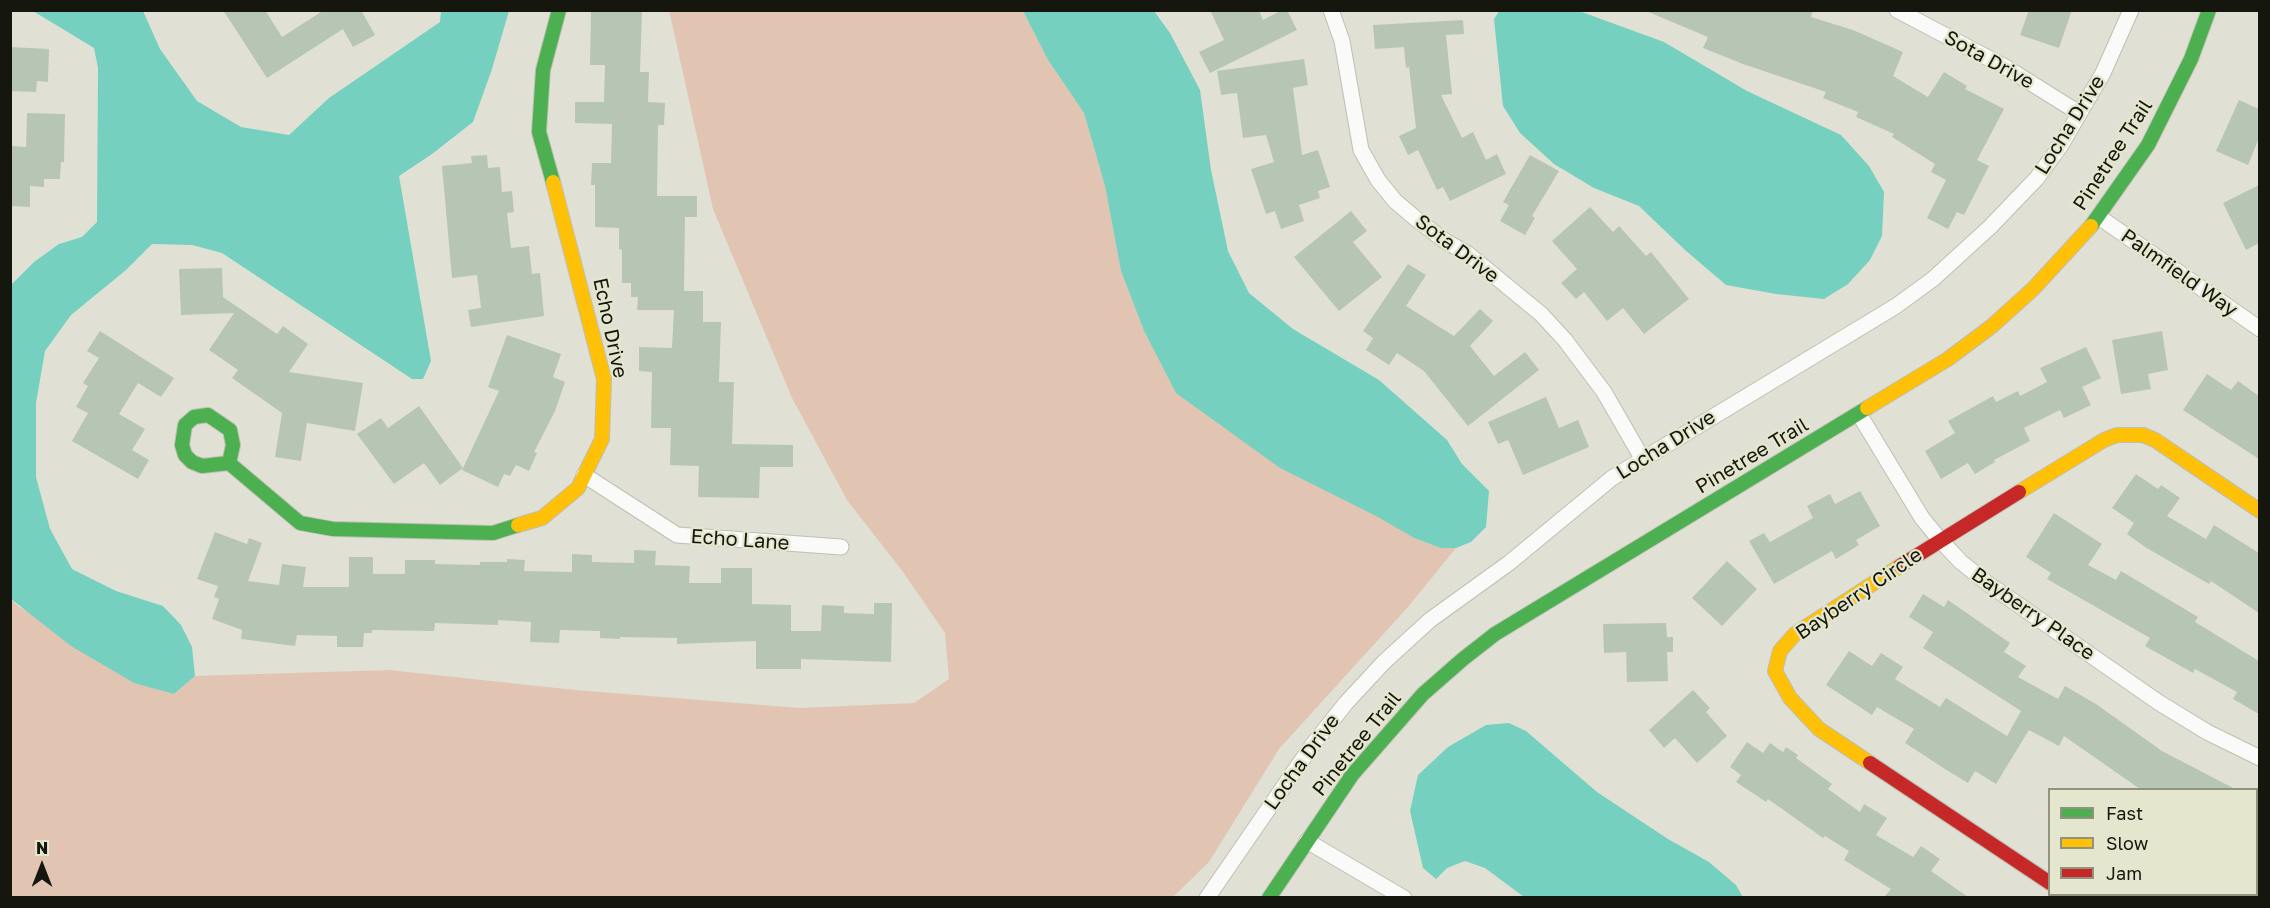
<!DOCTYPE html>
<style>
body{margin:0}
#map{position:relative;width:2270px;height:908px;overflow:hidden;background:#e0e1d4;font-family:"Golos Text",sans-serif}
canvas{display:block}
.frame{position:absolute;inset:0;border:12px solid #15160d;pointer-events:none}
.legend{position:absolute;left:2048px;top:788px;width:210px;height:108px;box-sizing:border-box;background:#e4e7ce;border:2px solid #919381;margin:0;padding:8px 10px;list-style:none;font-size:18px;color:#15160d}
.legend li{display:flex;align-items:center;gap:12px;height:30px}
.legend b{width:30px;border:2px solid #919381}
.north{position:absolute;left:12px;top:836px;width:60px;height:60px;-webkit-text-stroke:4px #e4e7ce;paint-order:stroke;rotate:0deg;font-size:16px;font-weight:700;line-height:24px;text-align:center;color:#15160d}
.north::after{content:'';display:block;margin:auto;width:21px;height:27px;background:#15160d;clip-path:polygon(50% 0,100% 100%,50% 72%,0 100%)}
</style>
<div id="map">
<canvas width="2270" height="908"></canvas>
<div class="frame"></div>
<ul class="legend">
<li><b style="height:8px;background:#4caf50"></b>Fast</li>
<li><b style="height:8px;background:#ffc107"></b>Slow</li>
<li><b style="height:8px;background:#c62828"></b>Jam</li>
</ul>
<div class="north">N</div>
</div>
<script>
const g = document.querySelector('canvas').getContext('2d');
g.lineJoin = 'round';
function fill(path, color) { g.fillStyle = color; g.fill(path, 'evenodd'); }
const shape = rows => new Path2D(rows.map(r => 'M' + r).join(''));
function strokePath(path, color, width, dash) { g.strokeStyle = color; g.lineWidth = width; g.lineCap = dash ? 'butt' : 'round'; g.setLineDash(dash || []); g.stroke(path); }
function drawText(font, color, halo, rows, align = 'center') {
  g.font = font + ' "Golos Text",sans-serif'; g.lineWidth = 4.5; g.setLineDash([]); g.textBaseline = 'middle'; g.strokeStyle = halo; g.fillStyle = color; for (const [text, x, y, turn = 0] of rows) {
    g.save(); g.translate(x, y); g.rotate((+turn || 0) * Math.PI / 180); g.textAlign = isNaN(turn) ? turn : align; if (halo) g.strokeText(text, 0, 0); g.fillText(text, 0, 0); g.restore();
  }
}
const green = shape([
 [669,10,1023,11,1048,60,1084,113,1105,186,1121,271,1144,331,1176,392,1414,538,1441,548,1456,548,1408,607,1279,749,1209,862,1172,898,11,897,10,599,19,607,174,694,195,676,389,670,575,690,800,708,914,703,949,679,945,633,903,572,847,500,792,398,713,209]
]);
const water = shape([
 [1500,10,1579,11,1664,42,1747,91,1841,135,1869,166,1884,192,1882,236,1870,260,1848,284,1824,299,1776,294,1726,285,1685,250,1639,206,1594,188,1554,164,1520,133,1503,106,1494,19],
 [33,11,143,11,160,49,197,101,241,127,289,135,329,98,440,22,441,11,509,11,492,69,473,122,432,154,399,176,431,361,423,379,412,379,222,253,192,245,152,244,126,270,71,315,45,351,36,403,36,477,50,529,72,569,116,591,163,606,181,625,192,647,195,676,174,694,134,683,71,646,11,599,11,285,34,262,59,244,82,237,97,222,98,68,94,48],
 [1023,11,1154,11,1170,33,1200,90,1211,170,1228,251,1249,293,1293,329,1379,380,1447,440,1462,464,1489,491,1486,527,1471,542,1456,548,1441,548,1414,538,1378,517,1280,468,1176,393,1144,331,1121,271,1105,186,1084,113,1048,60],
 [1509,723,1526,731,1597,792,1668,839,1709,862,1736,885,1743,897,1524,897,1485,868,1465,861,1447,868,1436,879,1423,868,1410,811,1418,775,1448,747,1486,725]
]);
const building = shape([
 [223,10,265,10,282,37,324,10,361,10,375,35,353,47,343,29,267,78],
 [591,10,642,10,640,72,649,72,648,102,665,103,664,125,658,125,657,196,697,196,697,217,685,217,684,291,703,291,703,322,721,322,719,382,734,382,732,444,793,445,793,467,760,467,759,498,698,497,699,466,670,465,671,428,651,428,652,372,639,371,639,347,672,348,674,310,637,310,638,297,631,297,631,283,622,283,622,250,619,249,619,228,595,227,595,185,591,185,592,163,611,163,612,124,575,123,575,102,604,102,605,65,590,65],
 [1210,10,1259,10,1263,20,1282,10,1287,10,1297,30,1210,73,1199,52,1224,40],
 [1813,10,1811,17,1853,30,1903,52,1893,76,1928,97,1944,72,1967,86,1965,89,2004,109,1977,160,1989,166,1964,215,1957,212,1948,229,1927,218,1946,180,1931,172,1935,164,1892,137,1894,134,1856,117,1858,112,1823,98,1826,92,1743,64,1703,48,1708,37,1646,11],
 [2029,10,2072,10,2059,48,2020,35],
 [1463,20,1464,34,1446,35,1452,94,1441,95,1462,138,1473,132,1486,160,1497,154,1506,174,1450,201,1443,187,1437,190,1418,150,1408,155,1399,136,1416,128,1409,67,1406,68,1404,47,1375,49,1373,25],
 [10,47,49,49,48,82,37,81,36,92,10,91],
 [1304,59,1308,85,1293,88,1302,155,1318,150,1330,187,1318,191,1320,198,1299,205,1304,221,1281,229,1275,211,1266,214,1251,169,1274,162,1266,135,1243,138,1237,93,1221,95,1217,71],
 [2239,100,2259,109,2259,138,2248,165,2216,151],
 [27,113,65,114,64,162,61,162,60,179,44,179,44,187,30,186,30,207,10,206,12,146,26,147],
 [487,155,488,168,500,167,502,192,512,191,514,212,507,213,511,248,529,246,532,274,540,273,544,316,471,327,468,310,481,308,477,275,452,278,442,166,472,163,471,156],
 [1530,155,1559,171,1532,216,1535,218,1525,235,1500,221,1509,205,1503,202],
 [2259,185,2259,243,2246,250,2223,203],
 [1590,207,1613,232,1619,226,1646,256,1651,252,1689,299,1644,334,1623,308,1607,321,1584,292,1576,299,1561,283,1577,269,1552,241],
 [1351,211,1367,231,1353,242,1382,277,1339,311,1294,257],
 [1408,264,1426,275,1406,306,1454,336,1480,309,1493,321,1470,346,1494,376,1525,352,1539,370,1468,426,1424,371,1397,353,1389,365,1366,350,1373,338,1363,331],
 [222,268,223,297,277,334,283,326,308,344,289,372,363,383,355,431,307,423,301,461,275,457,282,413,232,378,238,370,209,350,234,313,181,315,179,269],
 [100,331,174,378,161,397,138,383,119,414,145,429,132,450,149,460,138,479,72,441,88,413,76,407,88,386,83,383,99,358,87,351],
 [2162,331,2168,370,2148,374,2151,389,2121,394,2112,340],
 [507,335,561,354,553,377,565,382,555,411,534,452,537,453,529,471,516,465,510,476,504,474,498,487,462,470,463,468,440,485,424,463,394,484,357,434,381,418,388,428,419,406,463,468,499,391,488,387],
 [2086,347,2101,378,2082,387,2091,405,2064,418,2060,410,2024,428,2030,441,1994,460,1995,462,1975,474,1968,463,1941,479,1925,451,1955,433,1948,421,1993,396,1996,402,2018,391,2020,396,2047,382,2040,368],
 [2207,374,2231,390,2238,381,2259,396,2259,459,2183,410],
 [1546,397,1559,428,1578,420,1589,447,1523,475,1508,440,1498,444,1488,422],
 [2136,474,2158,489,2161,485,2180,498,2167,516,2206,539,2214,525,2259,553,2259,613,2211,581,2209,584,2145,547,2127,534,2134,523,2112,508],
 [1860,491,1880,526,1856,540,1859,545,1836,559,1832,551,1774,584,1749,541,1764,533,1770,542,1813,518,1807,506,1830,494,1835,504],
 [2054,513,2102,544,2088,565,2116,580,2121,571,2198,617,2195,622,2259,661,2259,714,2233,699,2237,692,2195,669,2193,673,2145,646,2150,638,2047,579,2051,573,2026,557],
 [215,532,247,544,249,538,262,543,248,581,279,585,282,564,306,567,303,587,349,587,349,557,373,557,373,574,405,574,405,560,435,560,435,564,480,565,480,562,507,562,507,559,525,560,524,571,572,572,572,554,592,555,592,562,634,563,634,550,656,551,655,565,690,566,689,583,721,583,721,568,752,568,752,604,791,605,791,631,821,631,822,605,844,606,844,613,874,614,874,603,892,603,891,662,801,659,801,669,756,669,756,641,677,644,677,638,620,637,620,639,600,638,600,631,560,630,559,643,530,642,531,622,498,620,498,625,435,623,434,631,372,630,372,633,364,633,363,647,337,647,337,636,297,635,295,646,241,639,242,630,212,619,219,599,214,597,218,586,197,579],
 [1727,561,1757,589,1722,626,1692,598],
 [1923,594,1944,607,1948,600,2010,643,2004,652,2026,666,2018,677,2058,699,2065,686,2096,704,2162,751,2235,789,2140,789,2064,736,2059,746,2029,730,1996,784,1975,771,1968,783,1945,769,1905,743,1914,729,1877,707,1872,715,1826,685,1849,651,1872,666,1881,653,1903,667,1895,679,1940,707,1946,698,2007,736,2021,711,1923,648,1933,632,1909,617],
 [1666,623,1667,637,1673,637,1673,652,1667,652,1668,681,1627,682,1626,652,1604,653,1603,624],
 [1693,690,1710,708,1706,712,1727,736,1697,763,1675,738,1664,748,1649,730],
 [1747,742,1763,753,1770,743,1783,752,1786,747,1798,755,1796,758,1832,784,1828,789,1860,812,1864,804,1887,818,1876,835,1913,857,1921,846,1940,859,1931,871,1968,897,1884,897,1891,889,1844,860,1849,851,1825,836,1823,838,1768,799,1766,802,1736,782,1741,775,1730,767]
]);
const street = shape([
 [1331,10,1342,41,1361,150,1378,180,1395,201,1415,218,1445,241,1468,254,1541,314,1565,340,1604,392,1642,458],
 [1897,10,2007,68,2079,113],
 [2099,217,2260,329],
 [1859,414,1922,518,1940,540,1961,562,1987,583,2158,702,2207,732,2260,758],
 [584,475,677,535,841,547],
 [1307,841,1404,898],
 [2067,894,2071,898],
 [1207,898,1311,747,1346,703,1384,662,1430,620,1509,563,1612,478,1896,306,1933,279,1990,227,2037,178,2061,145,2103,73,2131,10]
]);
const fast = shape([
 [553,182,539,132,543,70,559,10],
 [2091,226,2148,145,2191,59,2209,10],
 [229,463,233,445,230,430,208,415,194,417,185,425,182,445,185,455,192,462,202,466,229,463,300,523,333,529,493,533,518,525],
 [1269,898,1352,775,1423,694,1463,659,1495,634,1867,408]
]);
const slow = shape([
 [1867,408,1948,359,1992,326,2033,289,2091,226],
 [2019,492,2104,440,2117,435,2143,435,2155,440,2260,511],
 [518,525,542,518,578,488,602,439,604,379,553,182],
 [1870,763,1819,729,1790,698,1775,671,1780,651,1795,634,1900,566]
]);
const jam = shape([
 [1900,566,2019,492],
 [1870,763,2050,883]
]);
const streetNames = [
 ["Sota Drive",1989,60,29],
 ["Locha Drive",2070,125,-58],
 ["Pinetree Trail",2113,155,-57],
 ["Sota Drive",1457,249,37],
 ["Palmfield Way",2179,273,35],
 ["Echo Drive",610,328,78],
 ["Locha Drive",1666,445,-32],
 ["Pinetree Trail",1752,456,-31],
 ["Echo Lane",740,540,4],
 ["Bayberry Circle",1859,594,-34],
 ["Bayberry Place",2033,614,35],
 ["Pinetree Trail",1357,744,-51],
 ["Locha Drive",1302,762,-54]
];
fill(green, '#e1c5b2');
fill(water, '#75d0bf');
fill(building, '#b7c6b4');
strokePath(street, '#bebfb5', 17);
strokePath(fast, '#bebfb5', 16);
strokePath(slow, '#bebfb5', 16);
strokePath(jam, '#bebfb5', 16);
strokePath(street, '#fafaf9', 15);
strokePath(fast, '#4caf50', 14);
strokePath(slow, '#ffc107', 14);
strokePath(jam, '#c62828', 14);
drawText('20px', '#15160d', '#e4e7ce', streetNames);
</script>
